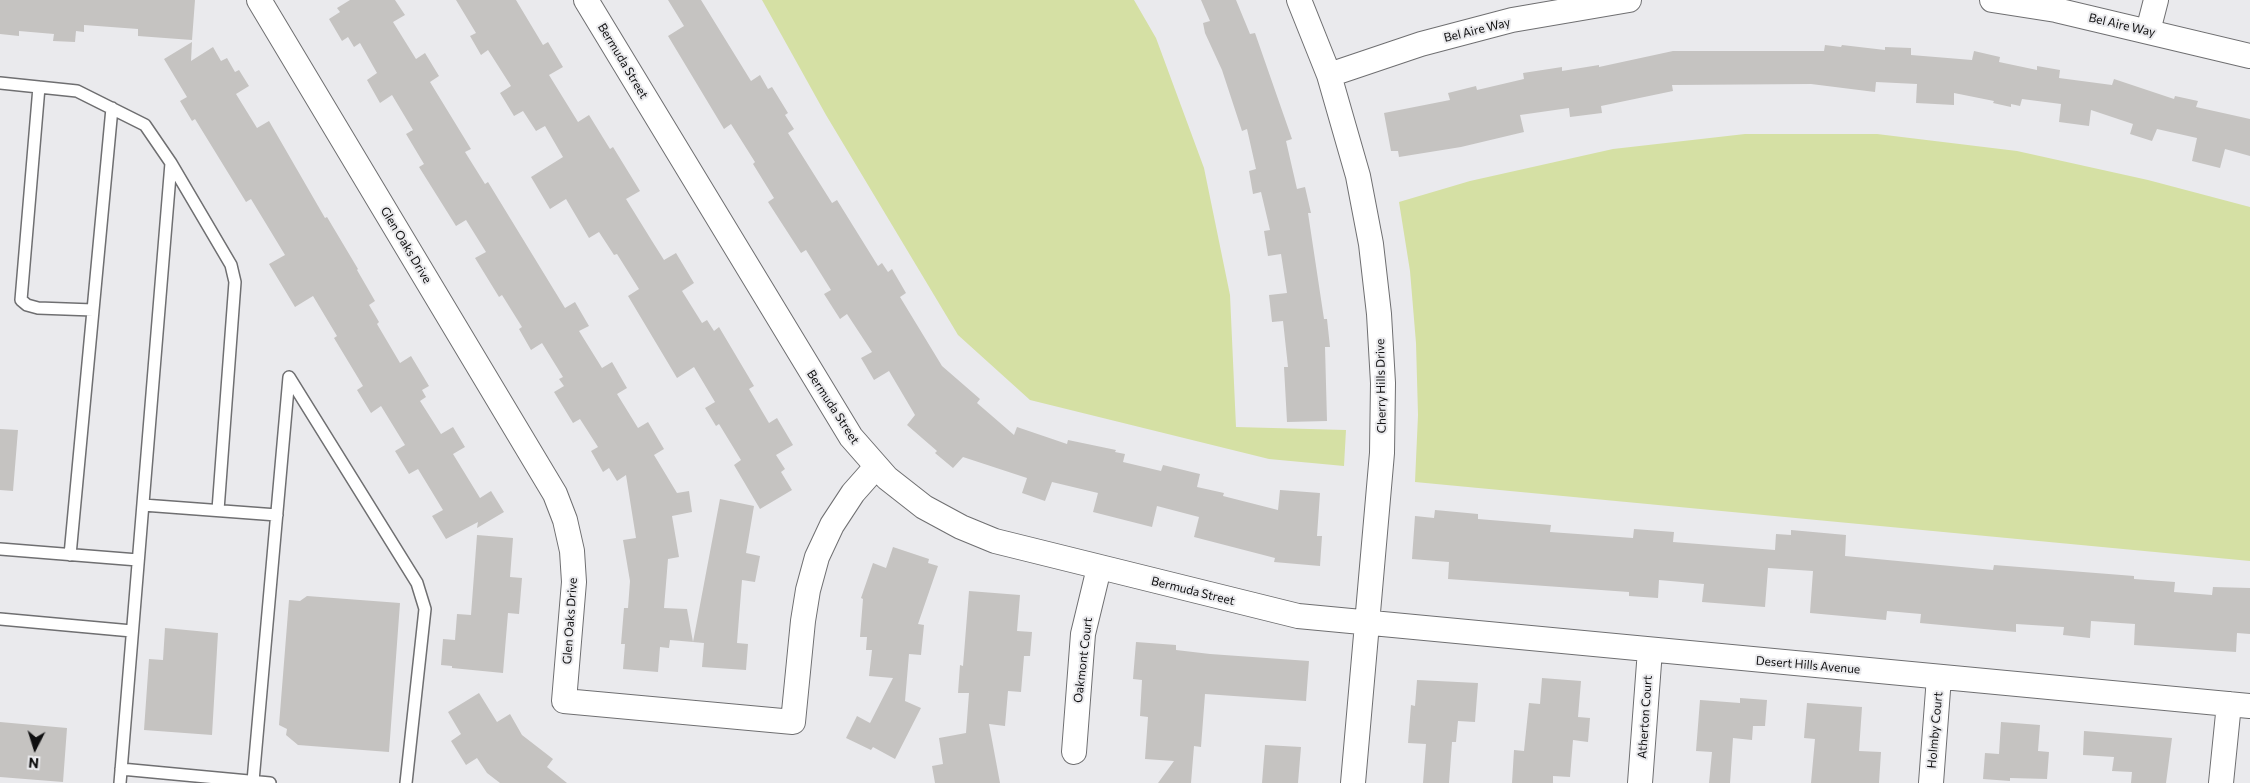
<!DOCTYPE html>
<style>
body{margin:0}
#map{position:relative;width:2250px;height:783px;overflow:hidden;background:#eaeaed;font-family:Commissioner,sans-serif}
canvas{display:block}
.north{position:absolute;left:10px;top:723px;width:50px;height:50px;-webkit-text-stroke:4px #eaeaed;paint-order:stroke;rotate:185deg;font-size:14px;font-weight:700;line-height:20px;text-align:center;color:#0f0f10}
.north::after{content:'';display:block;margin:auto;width:18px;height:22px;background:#0f0f10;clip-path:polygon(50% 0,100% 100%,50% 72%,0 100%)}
</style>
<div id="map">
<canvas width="2250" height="783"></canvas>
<div class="north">N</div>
</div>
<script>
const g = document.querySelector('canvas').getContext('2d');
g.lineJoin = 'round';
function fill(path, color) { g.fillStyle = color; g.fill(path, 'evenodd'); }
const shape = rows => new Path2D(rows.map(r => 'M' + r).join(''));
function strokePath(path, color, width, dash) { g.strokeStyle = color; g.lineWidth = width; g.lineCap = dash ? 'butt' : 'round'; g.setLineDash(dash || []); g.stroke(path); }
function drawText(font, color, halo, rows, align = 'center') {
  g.font = font + ' Commissioner,sans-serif'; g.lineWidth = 4; g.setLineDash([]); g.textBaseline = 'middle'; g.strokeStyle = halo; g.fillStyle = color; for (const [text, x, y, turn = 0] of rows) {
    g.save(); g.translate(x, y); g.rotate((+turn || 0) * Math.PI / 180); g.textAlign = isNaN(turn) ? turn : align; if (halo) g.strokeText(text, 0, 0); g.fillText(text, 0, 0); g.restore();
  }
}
const green = shape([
 [762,0,1134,0,1156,38,1204,168,1230,295,1236,427,1346,430,1344,466,1269,459,1030,400,958,335,826,115],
 [1745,134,1877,134,2017,151,2148,180,2250,207,2250,561,1415,482,1418,415,1416,343,1410,271,1399,202,1470,181,1613,149]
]);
const building = shape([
 [0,0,195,0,192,40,138,36,138,29,84,25,84,32,76,31,75,42,53,41,54,34,19,31,19,36,0,34],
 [350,0,395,0,405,15,393,22,416,59,425,53,439,76,430,82,471,149,465,152,485,184,488,182,565,308,575,302,589,326,579,331,602,368,612,362,627,388,617,394,638,428,648,422,664,449,654,455,677,493,689,491,692,512,672,516,679,557,668,559,664,608,687,609,693,642,670,640,669,648,660,647,658,672,623,669,625,644,621,644,624,608,628,608,630,581,623,540,636,538,626,475,617,481,609,468,603,472,591,451,598,447,580,419,573,423,554,392,564,386,559,379,563,377,542,343,531,350,519,329,522,327,502,295,499,297,475,258,486,252,466,220,456,226,419,167,424,164,406,134,413,130,392,95,380,103,367,80,377,73,360,43,354,47,348,37,342,41,329,19,340,12,337,8],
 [456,0,516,0,543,45,548,42,563,67,549,75,578,122,589,115,610,149,613,147,640,191,626,199,652,241,664,260,676,253,694,283,682,291,702,323,707,320,714,331,719,327,754,386,749,389,769,423,777,418,793,445,776,455,785,469,781,472,792,490,760,509,734,465,741,460,719,424,716,426,705,408,715,402,694,367,677,378,628,296,639,289,617,254,614,255,599,232,589,238,566,199,550,209,531,177,563,157,545,126,536,131,523,111,514,116,500,93,511,86,488,50,481,55,470,36,476,33],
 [668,0,701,0,751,81,760,75,768,89,772,87,788,113,785,115,794,129,788,133,832,203,837,200,878,266,882,263,888,272,892,269,906,293,900,297,942,366,980,399,977,403,1014,435,1017,427,1067,444,1068,440,1116,450,1115,452,1125,454,1123,462,1161,471,1163,465,1200,474,1197,487,1224,493,1223,496,1278,510,1280,490,1320,493,1317,536,1322,536,1320,566,1274,562,1275,558,1194,537,1199,517,1157,506,1152,527,1093,512,1098,493,1052,482,1045,501,1022,493,1027,478,963,457,953,468,935,453,937,451,907,425,915,415,889,371,874,380,861,358,872,352,847,314,840,319,824,294,831,290,806,250,801,253,768,202,774,198,753,164,755,162,731,124,724,129,668,36,684,26],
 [1201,0,1236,0,1250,34,1255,33,1292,139,1286,141,1297,189,1305,187,1311,213,1308,213,1324,319,1327,319,1330,347,1325,347,1327,421,1287,422,1284,367,1288,367,1283,321,1272,322,1269,295,1287,293,1281,254,1268,256,1264,231,1270,230,1261,192,1253,194,1249,171,1256,169,1247,129,1242,131,1222,70,1205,33,1203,23,1210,21],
 [192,42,191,61,213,47,221,61,227,58,235,72,239,70,249,86,236,94,257,128,269,121,325,218,327,217,358,269,357,270,375,301,369,305,379,322,377,324,400,363,411,356,429,386,422,390,426,397,420,401,441,434,453,427,465,447,453,454,480,498,491,491,504,512,477,528,478,522,446,539,432,516,443,510,418,469,409,474,395,451,405,445,381,406,371,413,357,390,363,386,334,338,337,336,313,296,295,307,269,264,285,255,251,199,246,202,195,119,192,121,180,101,187,97,164,59],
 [1825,45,1841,47,1842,45,1885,50,1885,47,1911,48,1911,55,1972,60,1974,51,2000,57,1999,62,2037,70,2037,66,2060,70,2059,78,2112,85,2114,79,2174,99,2175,96,2198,101,2196,107,2250,119,2250,156,2225,149,2220,168,2192,161,2197,138,2157,129,2152,141,2130,134,2133,124,2091,110,2089,126,2059,122,2061,104,2022,99,2020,106,2011,104,2011,107,1993,103,1994,101,1954,93,1954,105,1916,103,1917,84,1876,82,1875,92,1811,84,1672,85,1673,91,1601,106,1602,113,1570,117,1569,108,1520,115,1524,132,1461,147,1399,157,1398,151,1391,151,1384,113,1450,100,1448,93,1476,86,1477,90,1524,79,1523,73,1562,67,1562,71,1599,65,1599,67,1673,51,1824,51],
 [0,429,18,430,13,491,0,490],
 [720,499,754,506,746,553,760,556,755,582,742,580,737,643,748,644,746,670,702,667,704,643,693,642],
 [1435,510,1478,514,1478,519,1551,525,1550,532,1633,538,1634,529,1674,532,1673,542,1775,550,1776,534,1791,535,1791,530,1846,535,1845,556,1993,570,1994,565,2134,576,2134,579,2175,582,2174,592,2212,595,2213,587,2250,588,2250,634,2237,633,2236,652,2134,645,2135,624,2091,621,2090,638,2063,635,2064,627,2016,624,2016,632,1920,623,1921,614,1887,611,1886,620,1810,613,1813,571,1768,568,1765,607,1702,602,1704,584,1659,580,1658,598,1629,596,1629,592,1448,579,1449,562,1412,559,1415,516,1434,518],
 [477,535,513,538,510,577,522,578,519,614,508,613,503,673,452,668,452,666,441,665,443,639,455,640,457,614,471,615],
 [893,547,929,559,928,563,938,566,918,624,924,625,921,655,909,654,905,701,921,708,895,759,873,747,871,750,846,738,857,716,870,723,893,678,869,676,872,650,866,650,867,637,860,637,863,599,861,598,873,563,886,568],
 [969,591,1020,595,1017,631,1032,632,1030,656,1024,656,1021,692,1008,691,1005,726,989,724,1000,783,935,783,932,766,943,764,939,738,966,733,969,693,958,693,960,665,963,666],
 [307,596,400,603,389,752,298,745,286,735,287,729,279,725,289,600,300,601],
 [165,628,218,633,212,735,144,730,149,659,163,660],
 [1136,642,1176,645,1176,650,1210,654,1309,661,1306,701,1205,694,1201,747,1194,746,1191,783,1158,783,1174,761,1145,759,1148,717,1140,716,1142,680,1133,679],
 [1542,678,1581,681,1578,717,1590,718,1588,742,1573,740,1570,777,1553,776,1553,783,1512,783,1514,750,1524,751,1529,703,1540,704],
 [1417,680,1478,683,1475,722,1458,721,1456,742,1452,742,1449,783,1423,783,1426,744,1408,743,1411,705,1415,706],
 [479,693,497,722,510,714,522,735,553,759,547,767,567,783,500,783,487,773,477,758,466,765,451,741,461,734,448,712],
 [1740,698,1767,700,1765,726,1753,726,1752,740,1733,738,1730,783,1709,783,1712,752,1696,751,1700,700,1740,703],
 [1807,703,1862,707,1859,751,1881,752,1879,783,1811,783,1815,739,1804,738],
 [0,722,67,728,63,782,0,777],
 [2001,722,2040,725,2038,751,2049,752,2047,779,2010,778,2010,781,1983,779,1985,753,1999,754],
 [2084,731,2172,738,2166,783,2131,783,2132,772,2112,771,2114,757,2083,755],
 [1265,745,1301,747,1298,783,1262,783]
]);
const service = shape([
 [0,83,77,91,145,125,171,163,120,783],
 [39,87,21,300,27,305,38,308,93,310],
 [171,163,231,265,235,282,218,510],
 [143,505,277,515],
 [0,549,138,560],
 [70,555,112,108],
 [0,619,132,631],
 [121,769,270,783],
 [253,781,289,377,417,583,425,609,406,783]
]);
const minor = shape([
 [259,0,555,494,565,520,572,551,574,582,564,701,793,722,803,621,808,590,817,557,832,525,853,493,876,467],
 [586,0,851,437,887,478,924,507,961,527,995,541,1298,616,2250,706],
 [1299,0,1329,75,1358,176,1371,244,1379,314,1383,383,1382,453,1353,783],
 [1992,0,2056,10,2250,56],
 [2148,31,2156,0],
 [1329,75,1421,44,1512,20,1629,0],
 [1074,752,1083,634,1099,568],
 [1640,783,1650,650],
 [1931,783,1939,677],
 [2221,783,2229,704]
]);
const streetNames = [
 ["Bel Aire Way",2122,25,13],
 ["Bel Aire Way",1477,30,-14],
 ["Bermuda Street",623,61,59],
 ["Glen Oaks Drive",406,245,59],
 ["Cherry Hills Drive",1381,386,-91],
 ["Bermuda Street",833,407,57],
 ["Bermuda Street",1193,591,14],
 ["Glen Oaks Drive",570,621,-86],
 ["Oakmont Court",1083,660,-83],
 ["Desert Hills Avenue",1808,665,5],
 ["Atherton Court",1645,717,-86],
 ["Holmby Court",1935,730,-85]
];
fill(green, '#d5e0a4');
fill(building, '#c5c3c1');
strokePath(service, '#6f6f71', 14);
strokePath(minor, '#6f6f71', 26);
strokePath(service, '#fff', 11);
strokePath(minor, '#fff', 24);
drawText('12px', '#0f0f10', '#eaeaed', streetNames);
</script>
